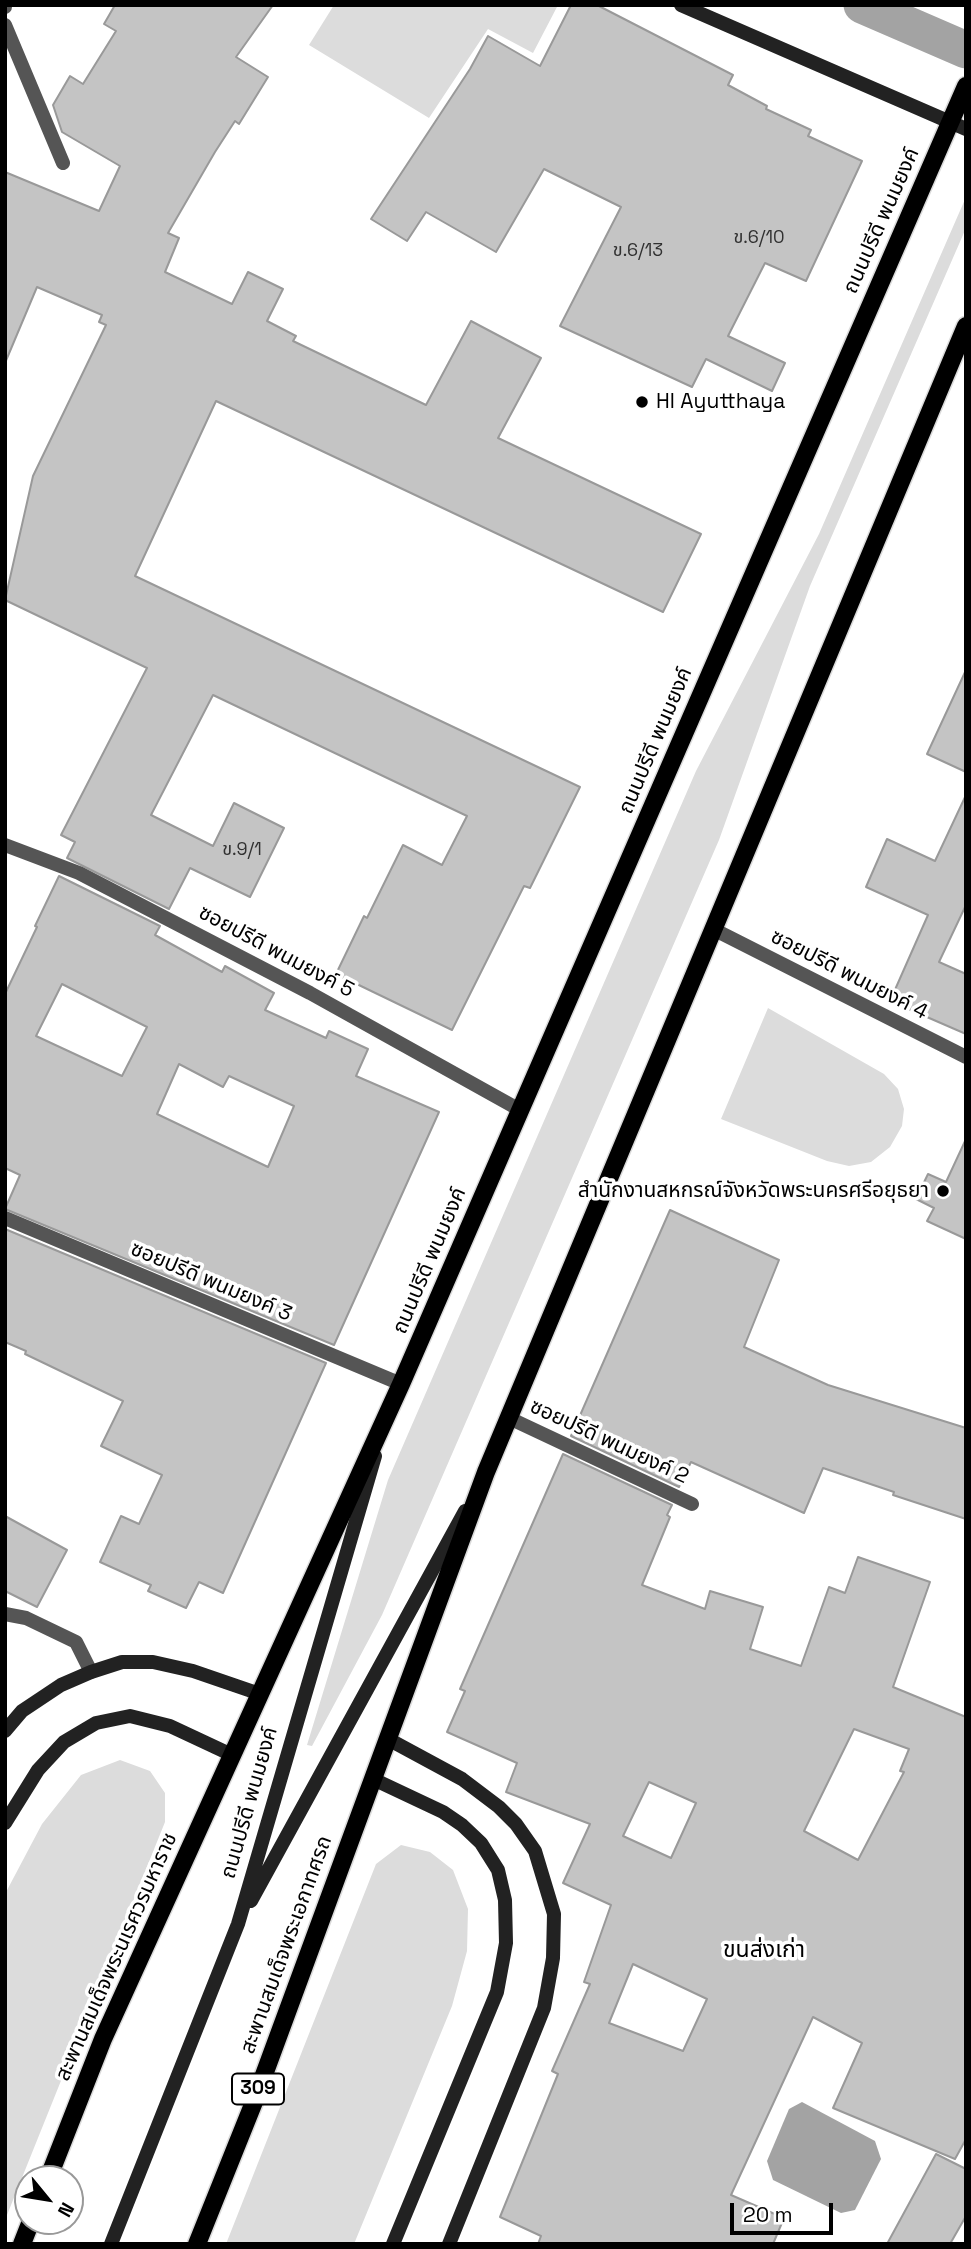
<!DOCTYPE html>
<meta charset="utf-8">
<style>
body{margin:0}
#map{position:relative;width:971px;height:2249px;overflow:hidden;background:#fff;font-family:"Space Grotesk",sans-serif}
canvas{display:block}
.frame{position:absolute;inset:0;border:7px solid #000;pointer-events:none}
.north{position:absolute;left:14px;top:2165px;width:70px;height:70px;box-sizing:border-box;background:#fff;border:2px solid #999;border-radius:50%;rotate:120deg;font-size:19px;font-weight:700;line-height:28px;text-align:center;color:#000}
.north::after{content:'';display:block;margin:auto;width:24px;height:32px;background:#000;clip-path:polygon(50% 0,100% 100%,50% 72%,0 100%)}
.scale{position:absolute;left:730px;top:2203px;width:103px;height:32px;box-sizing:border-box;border:4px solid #000;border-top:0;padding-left:9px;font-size:21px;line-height:24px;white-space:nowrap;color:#000;-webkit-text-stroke:5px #fff;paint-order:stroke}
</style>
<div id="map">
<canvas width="971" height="2249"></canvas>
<div class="frame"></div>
<div class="north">N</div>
<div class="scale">20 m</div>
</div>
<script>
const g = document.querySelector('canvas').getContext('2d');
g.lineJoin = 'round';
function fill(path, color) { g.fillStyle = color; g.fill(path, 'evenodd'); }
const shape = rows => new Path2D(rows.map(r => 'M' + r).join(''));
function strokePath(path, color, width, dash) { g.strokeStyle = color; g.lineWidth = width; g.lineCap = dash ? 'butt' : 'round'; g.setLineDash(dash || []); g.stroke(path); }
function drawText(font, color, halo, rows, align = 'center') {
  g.font = font + ' "Space Grotesk","Noto Sans Thai",sans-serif'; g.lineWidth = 7; g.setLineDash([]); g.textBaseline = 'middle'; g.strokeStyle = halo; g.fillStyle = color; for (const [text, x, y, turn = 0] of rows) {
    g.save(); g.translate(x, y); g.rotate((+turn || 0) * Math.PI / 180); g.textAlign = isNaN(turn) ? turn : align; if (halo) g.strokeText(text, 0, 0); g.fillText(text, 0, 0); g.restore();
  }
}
const green = shape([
 [334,5,558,5,533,53,488,29,429,118,309,45],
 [966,197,966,228,810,586,719,840,382,1615,312,1746,307,1745,388,1480,696,771,819,534],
 [768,1008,884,1074,898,1089,904,1109,902,1126,890,1147,871,1162,849,1166,827,1161,721,1119],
 [120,1760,150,1771,165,1793,165,1822,5,2220,5,1894,42,1824,81,1775],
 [401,1845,430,1852,453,1870,468,1909,467,1951,452,2006,354,2244,226,2244,376,1864]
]);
const water = shape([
 [802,2102,875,2141,881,2159,855,2210,841,2213,773,2180,767,2161,789,2109]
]);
const canal = shape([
 [862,5,966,50]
]);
const building = shape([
 [115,5,273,5,236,57,268,77,239,124,235,121,215,152,168,233,179,238,165,272,232,304,248,272,283,289,267,321,296,336,293,341,426,405,471,321,541,358,498,438,701,534,663,612,216,401,135,576,580,787,530,888,524,886,452,1030,336,974,364,916,367,918,403,845,442,865,467,816,213,695,151,815,213,846,234,803,284,828,250,897,190,868,169,909,67,858,75,842,61,835,147,668,5,600,33,476,106,325,99,322,102,315,37,287,5,363,5,172,99,211,120,166,62,132,53,105,70,76,83,84,116,31,104,24,115,5],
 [571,5,597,5,733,75,728,85,767,106,766,109,811,130,808,136,862,161,806,281,765,263,728,336,785,363,772,391,706,359,692,387,560,326,621,207,544,169,496,252,426,212,407,241,371,219,470,69,488,36,540,66,571,5],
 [966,670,966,772,927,754,966,670],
 [966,795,966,905,939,962,966,974,966,1034,890,1001,928,915,866,887,887,839,935,861,966,795],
 [59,876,160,926,155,935,222,972,225,966,274,993,265,1010,326,1038,329,1031,368,1049,356,1076,439,1112,334,1345,5,1209,20,1175,5,1168,5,994,37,927,35,926,59,876],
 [62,984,147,1027,122,1076,36,1036,62,984],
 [179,1064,223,1087,229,1076,294,1106,268,1167,157,1114,179,1064],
 [966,1139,966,1239,927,1221,934,1208,916,1199,928,1174,946,1182,966,1139],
 [670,1210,779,1260,744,1347,828,1385,966,1428,966,1519,893,1495,894,1492,823,1468,804,1513,691,1462,679,1487,571,1436,670,1210],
 [5,1229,326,1363,223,1593,199,1582,186,1608,148,1591,151,1585,100,1562,121,1516,139,1524,162,1475,101,1446,123,1401,25,1354,26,1351,5,1342,5,1229],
 [563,1454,672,1505,667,1515,670,1517,642,1585,705,1609,710,1591,763,1607,750,1649,801,1666,829,1587,845,1593,858,1557,930,1582,893,1687,966,1717,966,2139,955,2159,833,2108,862,2043,813,2017,731,2195,784,2218,773,2244,538,2244,541,2236,500,2217,558,2074,552,2071,590,1984,584,1982,611,1905,563,1883,590,1824,506,1792,517,1763,447,1732,465,1691,460,1689,563,1454],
 [854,1729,909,1749,900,1771,904,1772,858,1860,804,1831,854,1729],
 [649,1782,696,1803,671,1858,623,1836,649,1782],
 [633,1964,707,1999,683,2051,609,2023,633,1964],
 [5,1516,67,1550,37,1607,5,1591,5,1516],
 [936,2154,966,2169,966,2216,950,2244,887,2244,936,2154]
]);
const street = shape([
 [5,7,5,5],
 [5,25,63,163],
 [5,845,79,873,310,993,520,1110],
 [713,929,966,1057],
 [5,1218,401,1384],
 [509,1418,692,1504],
 [5,1614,26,1618,76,1642,91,1672]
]);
const secondary = shape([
 [681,5,966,129],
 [5,1731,22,1711,61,1685,91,1672,122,1662,153,1662,193,1671,260,1694],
 [388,1739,462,1779,499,1807,516,1824,535,1851,554,1914,553,1958,544,2008,449,2244],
 [373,1779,443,1812,462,1825,481,1843,498,1870,505,1900,506,1943,497,1992,393,2244],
 [5,1823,38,1770,64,1742,96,1723,130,1716,170,1726,232,1755],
 [251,1901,465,1511],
 [111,2244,238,1924,375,1456]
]);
const primary = shape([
 [48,2179,103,2039,401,1384,966,86],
 [22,2244,31,2221],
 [197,2244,254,2102,486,1472,966,326]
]);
const markers = [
 [642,402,7,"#000"],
 [943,1191,7,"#000"]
];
const numberNames = [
 ["ข.6/10",759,238],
 ["ข.6/13",638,251],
 ["ข.9/1",242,850]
];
const shields = [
 [258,2089,52]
];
const shieldNames = [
 ["309",258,2089]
];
const streetNames = [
 ["ถนนปรีดี พนมยงค์",882,221,-66],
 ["ถนนปรีดี พนมยงค์",656,741,-67],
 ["ซอยปรีดี พนมยงค์ 5",276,952,28],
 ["ซอยปรีดี พนมยงค์ 4",849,975,27],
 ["ถนนปรีดี พนมยงค์",430,1261,-67],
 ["ซอยปรีดี พนมยงค์ 3",211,1282,23],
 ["ซอยปรีดี พนมยงค์ 2",609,1442,25],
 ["ถนนปรีดี พนมยงค์",250,1803,-74],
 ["สะพานสมเด็จพระเอกาทศรถ",287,1945,-70],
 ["สะพานสมเด็จพระนเรศวรมหาราช",117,1957,-66]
];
const poiNames = [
 ["HI Ayutthaya",656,402],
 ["สํานักงานสหกรณ์จังหวัดพระนครศรีอยุธยา",929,1191,"right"]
];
const neighbourhoodNames = [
 ["ขนส่งเก่า",764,1951]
];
fill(green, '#dcdcdc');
fill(water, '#a3a3a3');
strokePath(canal, '#a3a3a3', 37);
fill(building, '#c4c4c4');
strokePath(building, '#999', 2);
strokePath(primary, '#dbdbdb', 21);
strokePath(street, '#555', 14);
strokePath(secondary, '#222', 14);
strokePath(primary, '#000', 18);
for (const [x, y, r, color] of markers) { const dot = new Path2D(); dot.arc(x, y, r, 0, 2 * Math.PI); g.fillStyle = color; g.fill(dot); strokePath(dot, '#fff', 2.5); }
drawText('18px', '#313131', null, numberNames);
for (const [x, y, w] of shields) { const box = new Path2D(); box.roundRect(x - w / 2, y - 15.5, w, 31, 5); g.fillStyle = '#fff'; g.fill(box); strokePath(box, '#000', 2); }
drawText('bold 19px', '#000', null, shieldNames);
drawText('21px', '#000', '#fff', streetNames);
drawText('21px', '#000', '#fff', poiNames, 'left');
drawText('23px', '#000', '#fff', neighbourhoodNames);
</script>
